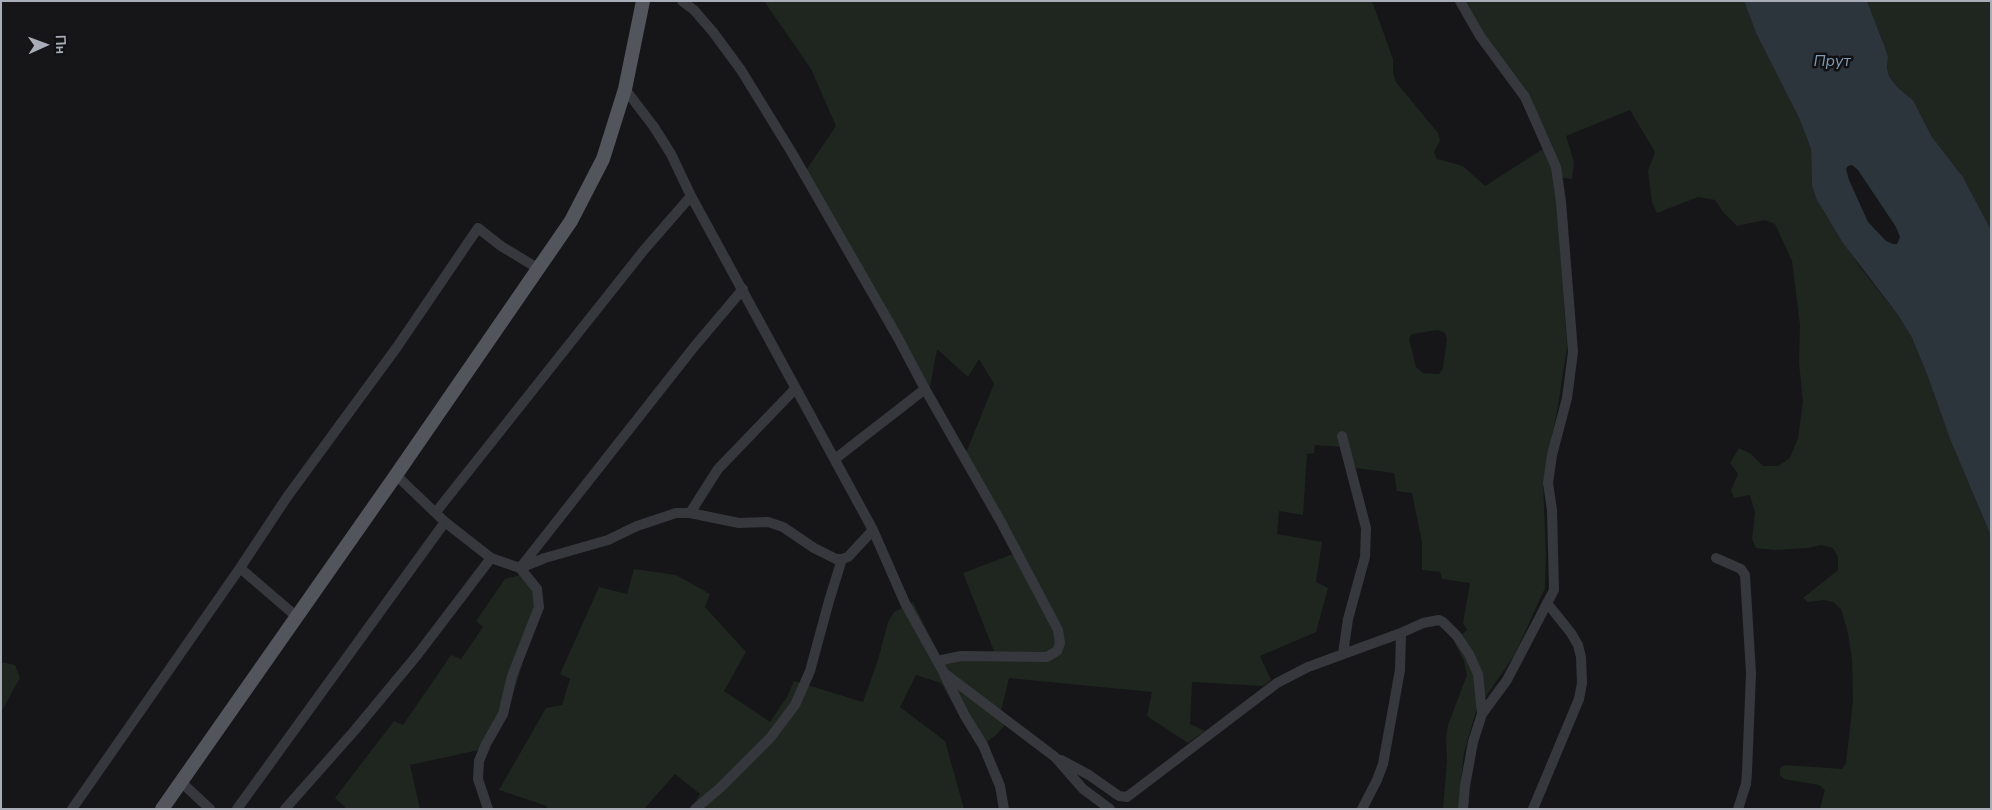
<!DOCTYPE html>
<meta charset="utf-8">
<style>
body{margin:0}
#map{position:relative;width:1992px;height:810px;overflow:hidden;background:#161618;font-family:"Nunito Sans",sans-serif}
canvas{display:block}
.frame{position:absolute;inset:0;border:2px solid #a8adb8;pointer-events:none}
.north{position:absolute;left:20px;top:20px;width:50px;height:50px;-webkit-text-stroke:4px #111113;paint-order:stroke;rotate:88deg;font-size:14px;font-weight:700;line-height:20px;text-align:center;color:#a8adb8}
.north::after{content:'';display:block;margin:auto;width:18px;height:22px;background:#a8adb8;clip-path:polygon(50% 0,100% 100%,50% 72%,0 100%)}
</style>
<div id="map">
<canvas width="1992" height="810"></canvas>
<div class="frame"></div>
<div class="north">Пн</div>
</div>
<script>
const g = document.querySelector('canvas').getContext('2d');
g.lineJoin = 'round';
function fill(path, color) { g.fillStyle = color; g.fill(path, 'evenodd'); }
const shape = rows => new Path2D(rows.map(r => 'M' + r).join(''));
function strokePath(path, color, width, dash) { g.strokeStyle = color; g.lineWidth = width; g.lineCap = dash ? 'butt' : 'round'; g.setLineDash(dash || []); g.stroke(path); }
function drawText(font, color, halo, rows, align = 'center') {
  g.font = font + ' "Nunito Sans",sans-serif'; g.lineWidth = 5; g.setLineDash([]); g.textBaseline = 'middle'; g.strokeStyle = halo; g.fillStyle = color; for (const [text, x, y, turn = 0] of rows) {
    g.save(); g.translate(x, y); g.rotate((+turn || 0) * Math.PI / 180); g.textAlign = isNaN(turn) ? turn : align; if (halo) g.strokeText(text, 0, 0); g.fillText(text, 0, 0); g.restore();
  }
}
const green = shape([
 [764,1,1372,1,1393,59,1393,73,1396,82,1438,133,1440,141,1434,152,1437,159,1463,166,1485,186,1543,149,1521,100,1458,1,1744,1,1756,33,1799,118,1811,149,1812,186,1824,212,1860,267,1898,315,1912,338,1928,377,1950,439,1991,536,1991,809,1820,809,1825,790,1819,785,1784,779,1780,775,1780,768,1785,765,1842,769,1846,763,1853,701,1852,659,1848,633,1841,609,1833,602,1824,600,1808,602,1803,598,1838,570,1838,557,1833,548,1821,545,1808,548,1775,550,1756,548,1752,539,1755,513,1750,495,1734,498,1731,490,1738,474,1730,463,1739,448,1751,454,1763,466,1778,466,1790,458,1798,438,1803,402,1799,363,1800,325,1792,261,1775,224,1765,220,1737,226,1723,212,1715,200,1698,197,1657,213,1652,202,1648,171,1655,152,1630,110,1566,136,1574,162,1572,179,1555,177,1567,347,1558,406,1543,483,1546,554,1545,588,1515,654,1476,711,1464,753,1458,809,1443,809,1447,761,1446,739,1448,725,1467,675,1464,661,1454,641,1467,630,1463,623,1470,583,1442,579,1440,572,1422,570,1422,542,1412,493,1397,491,1394,473,1347,467,1342,447,1315,445,1314,453,1307,454,1303,515,1279,511,1277,534,1322,542,1316,582,1328,588,1316,632,1260,656,1271,680,1263,686,1192,682,1190,724,1205,731,1188,743,1147,716,1152,692,1009,678,1001,711,1011,718,996,735,978,748,941,683,916,675,900,707,945,741,964,809,691,809,700,794,675,774,644,809,547,809,547,806,499,790,546,708,562,705,570,679,560,674,599,587,627,594,634,569,676,575,710,594,705,607,746,652,724,691,770,722,787,697,794,681,863,702,878,660,888,622,894,612,913,602,941,659,994,651,963,573,1013,554,963,460,994,384,979,359,968,377,937,349,928,398,802,176,836,126,811,69],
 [1438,330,1445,333,1447,339,1443,368,1439,374,1423,373,1416,367,1409,339,1412,334],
 [1867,1,1991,1,1991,230,1963,177,1932,137,1913,100,1897,87,1889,76,1887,68,1888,57,1886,50],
 [528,573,542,600,506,717,488,748,410,765,420,809,344,809,345,807,335,798,394,721,403,725,451,655,461,659,483,627,476,621,505,579],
 [1,662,15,665,20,678,1,712]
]);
const water = shape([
 [1744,1,1867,1,1886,50,1888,57,1887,68,1889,76,1897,87,1913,100,1932,137,1963,177,1991,230,1991,536,1950,439,1928,377,1912,338,1898,315,1843,243,1817,200,1812,186,1811,149,1799,118,1756,33],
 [1852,165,1858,170,1896,227,1900,237,1897,244,1893,244,1886,241,1868,222,1849,180,1846,169,1848,166]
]);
const minor = shape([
 [682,1,694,10,713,32,741,70,792,153,898,338,925,389,835,459],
 [1460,1,1480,36,1525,97,1556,167,1561,202,1573,352,1567,398,1552,455,1548,483,1552,510,1554,590,1507,680,1482,714,1473,742,1465,786,1463,809],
 [625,89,654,127,671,154,691,196,873,530,905,603,944,673,1055,757,1083,789,1110,809],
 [925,389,1001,522,1058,630,1060,643,1057,651,1047,657,961,656,937,661],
 [1342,436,1366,528,1365,557,1348,619,1343,654],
 [396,475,445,522,491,558,520,568,545,558,608,540,637,526,676,513,690,513,739,523,768,522,783,527,814,548,836,559,842,559,848,557,873,530],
 [436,512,644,250,691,196],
 [690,513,718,469,795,389],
 [1716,558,1741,569,1745,575,1751,673,1747,772,1746,784,1738,809],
 [240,568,297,617],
 [945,676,965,716,983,745,1000,786,1004,809],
 [1061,760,1089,775,1119,796,1127,797,1277,683,1308,667,1401,633],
 [181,782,210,809],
 [72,809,240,568,287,497,397,347,478,228,501,246,539,269],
 [237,809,445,522],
 [285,809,355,730,418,654,491,558],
 [488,809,478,779,479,761,486,744,503,714,512,676,539,607,537,589,520,568,694,347,743,289],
 [695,809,720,788,770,738,795,705,810,671,829,601,842,559],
 [1362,809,1377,780,1383,764,1400,670,1401,633,1423,623,1439,620,1443,622,1456,635,1469,654,1478,674,1482,714],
 [1533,809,1579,699,1582,683,1581,657,1578,645,1571,633,1547,603]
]);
const major = shape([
 [162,809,396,475,571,221,603,159,625,89,643,1]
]);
const waterNames = [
 ["Прут",1832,62]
];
fill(green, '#1e261f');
fill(water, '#2c353c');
strokePath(minor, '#37383d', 10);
strokePath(major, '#53555c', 14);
drawText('italic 16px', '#7f9bb3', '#111113', waterNames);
</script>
